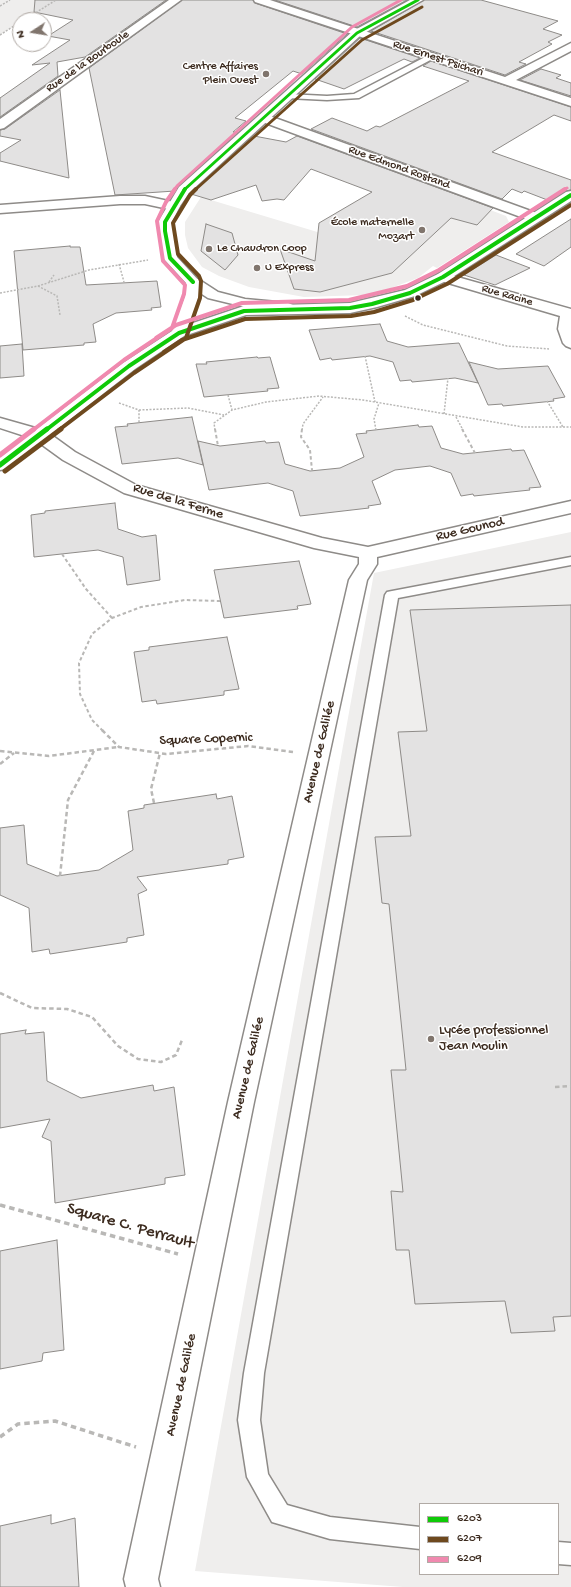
<!DOCTYPE html>
<meta charset="utf-8">
<style>
body{margin:0}
#map{position:relative;width:571px;height:1587px;overflow:hidden;background:#fff;font-family:"Gochi Hand",sans-serif}
canvas{display:block}
.legend{position:absolute;left:419px;top:1503px;width:140px;height:72px;box-sizing:border-box;background:#fff;border:1px solid #b1aaa5;margin:0;padding:5px 7px;list-style:none;font-size:12px;color:#3b2a1e}
.legend li{display:flex;align-items:center;gap:8px;height:20px}
.legend b{width:20px;border:1px solid #b1aaa5}
.north{position:absolute;left:12px;top:12px;width:40px;height:40px;box-sizing:border-box;background:#fff;border:1px solid #b1aaa5;border-radius:50%;rotate:258deg;font-size:11px;font-weight:700;line-height:16px;text-align:center;color:#3b2a1e}
.north::after{content:'';display:block;margin:auto;width:14px;height:18px;background:#80756d;clip-path:polygon(50% 0,100% 100%,50% 72%,0 100%)}
</style>
<div id="map">
<canvas width="571" height="1587"></canvas>
<ul class="legend">
<li><b style="height:5px;background:#0fca08"></b>6203</li>
<li><b style="height:5px;background:#6e491e"></b>6207</li>
<li><b style="height:5px;background:#f089af"></b>6209</li>
</ul>
<div class="north">N</div>
</div>
<script>
const g = document.querySelector('canvas').getContext('2d');
g.lineJoin = 'round';
function fill(path, color) { g.fillStyle = color; g.fill(path, 'evenodd'); }
const shape = rows => new Path2D(rows.map(r => 'M' + r).join(''));
function strokePath(path, color, width, dash) { g.strokeStyle = color; g.lineWidth = width; g.lineCap = dash ? 'butt' : 'round'; g.setLineDash(dash || []); g.stroke(path); }
function drawText(font, color, halo, rows, align = 'center') {
  g.font = font + ' "Gochi Hand",sans-serif'; g.lineWidth = 3; g.setLineDash([]); g.textBaseline = 'middle'; g.strokeStyle = halo; g.fillStyle = color; for (const [text, x, y, turn = 0] of rows) {
    g.save(); g.translate(x, y); g.rotate((+turn || 0) * Math.PI / 180); g.textAlign = isNaN(turn) ? turn : align; if (halo) g.strokeText(text, 0, 0); g.fillText(text, 0, 0); g.restore();
  }
}
const built = shape([
 [0,0,55,0,23,20,20,20,20,22,0,35],
 [422,184,506,216,509,222,437,268,433,266,418,278,391,288,365,295,304,297,249,287,219,276,202,267,188,248,185,235,185,222,201,197,334,237],
 [571,532,571,1587,403,1587,195,1571,374,573],
 [420,1504,558,1504,558,1574,420,1574]
]);
const building = shape([
 [35,0,166,0,85,57,57,62,58,76,0,117,0,98,50,63,32,65,70,40,48,36,73,20,34,12,35,0],
 [182,0,253,0,255,3,347,34,302,74,293,71,235,118,246,121,233,132,238,132,178,186,175,191,115,195,89,68,182,0],
 [275,0,407,0,357,27,275,0],
 [424,0,481,0,558,21,543,29,562,35,548,42,552,44,519,62,526,64,505,75,371,31,424,0],
 [360,38,420,58,412,62,404,59,344,89,315,79,360,38],
 [431,61,571,107,571,121,554,115,492,152,571,180,571,190,565,191,550,201,524,191,522,193,512,189,502,199,311,129,332,118,367,131,376,126,380,127,469,81,423,66,431,61],
 [541,69,561,75,556,78,571,83,571,96,520,80,541,69],
 [60,90,69,178,0,161,0,153,21,140,0,136,0,130,5,129,60,90],
 [254,136,286,142,297,136,493,208,477,225,451,218,392,273,320,292,294,289,280,249,315,261,319,223,372,192,311,169,284,200,277,199,262,201,256,185,211,200,191,194,254,136],
 [571,219,571,247,544,266,516,254,571,219],
 [206,224,232,233,238,255,225,270,201,251,206,224],
 [70,246,70,247,80,247,86,285,157,281,161,307,151,308,152,310,116,313,93,324,96,342,84,343,84,345,23,350,14,251,70,246],
 [496,255,530,268,495,285,464,275,496,255],
 [380,324,387,341,408,347,459,343,478,383,455,378,412,382,411,380,400,381,393,362,370,356,332,360,331,358,320,360,309,330,380,324],
 [22,344,24,376,0,378,0,346,22,344],
 [257,357,258,358,270,357,279,388,267,389,268,391,204,397,196,364,207,364,206,362,257,357],
 [469,362,498,369,548,366,565,397,553,399,554,401,503,406,502,404,488,405,469,362],
 [192,417,203,465,178,458,122,464,115,427,128,426,127,424,192,417],
 [418,425,419,427,432,426,441,448,463,454,511,449,512,451,524,450,541,487,529,488,530,490,474,496,473,494,461,496,451,473,430,466,395,470,372,481,381,504,368,506,369,508,300,516,293,491,268,483,209,490,198,441,220,446,265,441,266,443,279,442,285,464,310,471,340,468,364,457,356,434,367,433,366,431,418,425],
 [115,503,118,529,142,537,156,535,160,580,127,585,123,557,98,550,34,557,31,515,45,513,45,511,115,503],
 [299,561,311,604,297,606,298,609,224,618,214,570,299,561],
 [571,605,571,1316,553,1317,555,1331,511,1333,505,1301,415,1304,409,1250,396,1250,391,1191,403,1192,391,1070,406,1070,389,904,382,903,375,837,411,836,398,732,427,731,410,610,571,605],
 [227,637,239,689,224,691,224,695,157,704,156,700,142,702,134,652,149,650,149,647,227,637],
 [216,794,217,799,232,796,244,857,228,860,228,864,137,877,147,890,138,894,144,935,127,938,127,942,50,954,49,949,32,952,29,908,0,895,0,828,24,825,27,864,57,876,99,870,133,850,128,811,144,808,144,805,216,794],
 [26,1030,25,1034,44,1032,47,1081,81,1098,153,1085,154,1091,174,1087,185,1175,165,1178,165,1184,55,1203,51,1141,42,1137,50,1119,0,1128,0,1034,26,1030],
 [57,1240,64,1350,43,1353,42,1361,0,1369,0,1251,57,1240],
 [51,1515,51,1524,75,1518,79,1587,0,1587,0,1526,51,1515]
]);
const pathFar3 = shape([
 [0,6,10,0],
 [24,20,56,0],
 [0,35,20,22],
 [119,264,124,282],
 [49,282,54,275],
 [38,286,57,296,60,315],
 [0,293,38,286,89,270,148,260],
 [405,316,423,325,507,346,549,349],
 [365,356,375,402],
 [228,395,232,410],
 [547,401,563,427],
 [119,403,139,410,139,423],
 [139,410,188,408,224,415],
 [444,414,448,378],
 [456,417,463,430],
 [215,430,214,423,232,410,266,402,319,396,363,400,523,427,571,427],
 [302,430,303,424,323,397],
 [376,430,374,419,379,403]
]);
const pathFar2 = shape([
 [215,429,218,446],
 [302,429,301,437,310,450,312,470],
 [462,429,475,453],
 [62,554,86,589,112,618],
 [103,731,92,720,80,694,79,663,92,634,112,618,141,607,185,600,220,601]
]);
const pathFar1 = shape([
 [102,730,119,747,166,754,248,746,293,752],
 [0,751,49,756,118,747],
 [0,764,14,753],
 [154,803,151,789,160,753],
 [60,876,68,800,94,751],
 [0,993,32,1008,67,1009,92,1017,118,1046,138,1059,161,1062,176,1055,182,1040],
 [555,1087,571,1086]
]);
const path = shape([
 [0,1205,178,1254],
 [0,1437,18,1424,55,1421,136,1447]
]);
const service = shape([
 [429,55,436,57,359,98,327,100,287,98,283,96,287,94,327,96,354,94,429,55],
 [571,557,571,565,398,598,264,1373,260,1420,268,1474,287,1505,330,1517,420,1527,420,1549,330,1539,272,1522,247,1477,238,1420,244,1373,385,595,387,592,392,591,571,557],
 [558,1542,571,1543,571,1565,558,1564,558,1542]
]);
const minor = shape([
 [169,0,181,0,4,128,0,129,0,119,169,0],
 [254,0,270,0,505,77,571,43,571,51,516,80,571,98,571,106,255,2,254,0],
 [264,114,539,214,541,217,539,220,529,220,260,121,258,118,264,114],
 [120,196,145,196,178,203,180,206,178,209,173,210,145,204,120,204,0,213,0,205,120,196],
 [443,273,571,309,571,348,566,346,563,343,558,329,560,316,438,280,436,277,438,274,443,273],
 [193,278,198,279,218,292,245,299,288,303,293,305,296,308,293,311,288,313,245,307,208,298,188,285,186,282,188,279,193,278],
 [0,418,46,431,75,452,136,485,322,538,368,547,571,501,571,513,377,557,377,564,367,580,254,1102,158,1579,160,1587,126,1587,124,1579,228,1102,349,580,359,564,359,557,314,548,124,493,63,460,34,439,0,428,0,418]
]);
const tertiary = shape([
 [410,0,423,0,361,35,189,193,180,206,172,222,177,257,200,282,199,296,190,324,244,306,350,303,405,290,438,274,566,192,571,191,571,201,448,280,415,296,377,307,350,313,246,315,184,336,135,369,6,469,0,470,0,457,123,363,172,331,185,296,186,283,163,258,158,222,179,187,353,31,410,0]
]);
const bus1Far2 = shape([
 [184,190,357,33,418,0]
]);
const bus1Far1 = shape([
 [185,189,165,222,165,231,170,258,193,282],
 [46,430,129,366,179,333,244,311,350,308,372,304,410,293,443,277,571,195]
]);
const bus1 = shape([
 [0,465,47,429]
]);
const bus2Far2 = shape([
 [195,190,362,40,422,7]
]);
const bus2Far1 = shape([
 [164,352,182,340,245,319,351,316,374,312,413,300,447,284,571,205],
 [59,430,134,373,186,338,200,298,201,281,199,276,178,254,173,223,190,195,196,189]
]);
const bus2 = shape([
 [5,471,61,429]
]);
const bus3Far2 = shape([
 [174,190,178,185,352,27,401,0],
 [563,190,567,188]
]);
const bus3Far1 = shape([
 [156,338,176,325,242,303,349,300,407,286,439,270,565,189],
 [33,430,124,360,172,328,184,294,185,285,163,261,157,221,166,202,175,189]
]);
const bus3 = shape([
 [0,455,34,429]
]);
const markers = [
 [266,74,4,"#80756d"],
 [422,230,4,"#80756d"],
 [209,249,4,"#80756d"],
 [257,268,4,"#80756d"],
 [418,298,3.5,"#3b2a1e"],
 [431,1039,4,"#80756d"]
];
const farStreetnames = [
 ["Rue Ernest Psichari",438,59,18],
 ["Rue de la Bourboule",88,62,-35],
 ["Rue Edmond Rostand",399,168,20],
 ["Rue Racine",507,296,16]
];
const farPoinames = [
 ["Centre Affaires",258,67],
 ["Plein Ouest",258,81],
 ["École maternelle",414,223],
 ["Mozart",414,237],
 ["Le Chaudron Coop",217,249,"left"],
 ["U Express",265,268,"left"]
];
const streetNames = [
 ["Rue de la Ferme",178,502,17],
 ["Rue Gounod",470,530,-13],
 ["Square Copernic",206,740,-2],
 ["Avenue de Galilée",320,752,-77],
 ["Avenue de Galilée",249,1068,-77],
 ["Avenue de Galilée",182,1385,-78]
];
const poiNames = [
 ["Lycée professionnel",439,1031],
 ["Jean Moulin",439,1047]
];
const nearStreetnames = [
 ["Square C. Perrault",130,1227,16]
];
fill(built, '#efeeed');
fill(building, '#e3e2e2');
strokePath(building, '#8e8b88', 1);
strokePath(service, '#8e8b88', 3);
strokePath(minor, '#8e8b88', 3);
strokePath(tertiary, '#8e8b88', 3);
strokePath(pathFar3, '#b9b8b6', 1.5, [2, 1.5]);
strokePath(pathFar2, '#b9b8b6', 2, [3.5, 2.5]);
strokePath(pathFar1, '#b9b8b6', 2.5, [4.5, 3]);
strokePath(path, '#b9b8b6', 3.5, [5.5, 4]);
fill(service, '#fff');
fill(minor, '#fff');
fill(tertiary, '#fff');
strokePath(bus1Far2, '#0fca08', 3);
strokePath(bus1Far1, '#0fca08', 4);
strokePath(bus1, '#0fca08', 5);
strokePath(bus2Far2, '#6e491e', 3);
strokePath(bus2Far1, '#6e491e', 4);
strokePath(bus2, '#6e491e', 5);
strokePath(bus3Far2, '#f089af', 3);
strokePath(bus3Far1, '#f089af', 4);
strokePath(bus3, '#f089af', 5);
for (const [x, y, r, color] of markers) { const dot = new Path2D(); dot.arc(x, y, r, 0, 2 * Math.PI); g.fillStyle = color; g.fill(dot); strokePath(dot, '#fff', 1.5); }
drawText('12px', '#3b2a1e', '#fff', farStreetnames);
drawText('12px', '#3b2a1e', '#fff', farPoinames, 'right');
drawText('14px', '#3b2a1e', '#fff', streetNames);
drawText('14px', '#3b2a1e', '#fff', poiNames, 'left');
drawText('17px', '#3b2a1e', '#fff', nearStreetnames);
</script>
